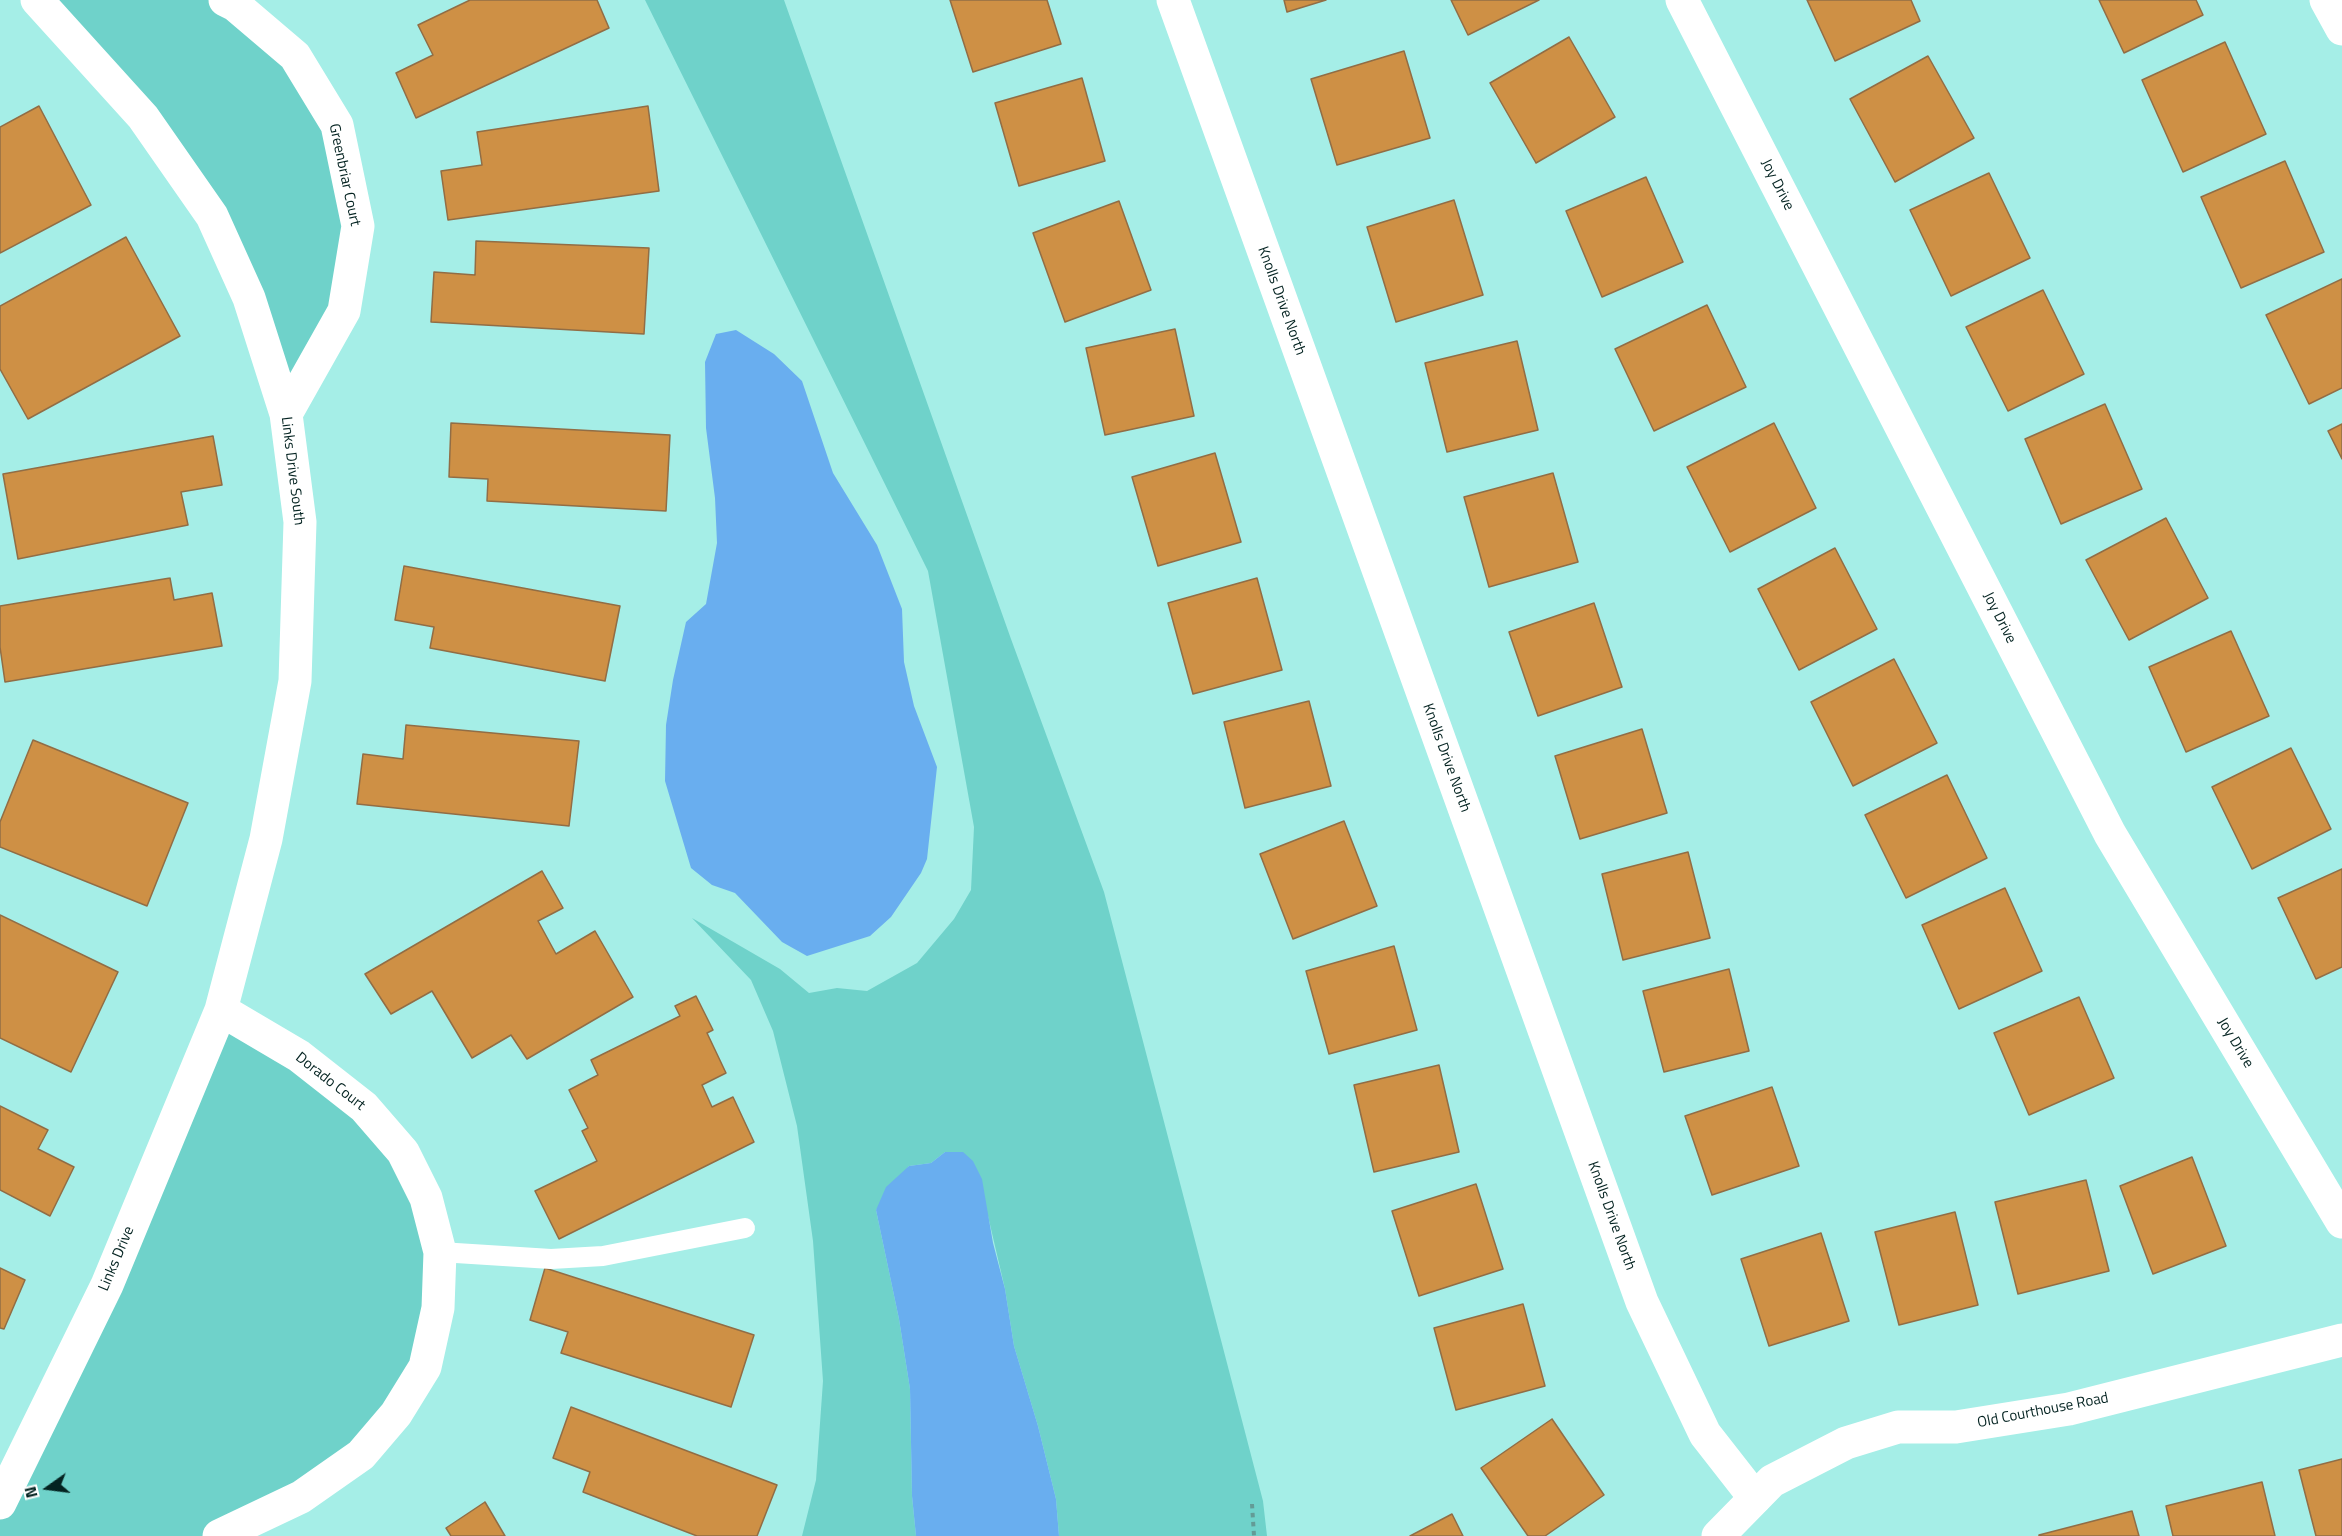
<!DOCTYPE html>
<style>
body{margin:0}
#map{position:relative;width:2342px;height:1536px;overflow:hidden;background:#a5eee7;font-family:"Titillium Web",sans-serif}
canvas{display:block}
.north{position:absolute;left:18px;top:1458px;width:60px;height:60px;-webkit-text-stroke:4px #fff;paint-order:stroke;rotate:256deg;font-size:16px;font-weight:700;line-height:24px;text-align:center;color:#042321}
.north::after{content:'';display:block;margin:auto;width:21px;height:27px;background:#042321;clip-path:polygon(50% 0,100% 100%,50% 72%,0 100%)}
</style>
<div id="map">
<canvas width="2342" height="1536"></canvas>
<div class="north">N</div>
</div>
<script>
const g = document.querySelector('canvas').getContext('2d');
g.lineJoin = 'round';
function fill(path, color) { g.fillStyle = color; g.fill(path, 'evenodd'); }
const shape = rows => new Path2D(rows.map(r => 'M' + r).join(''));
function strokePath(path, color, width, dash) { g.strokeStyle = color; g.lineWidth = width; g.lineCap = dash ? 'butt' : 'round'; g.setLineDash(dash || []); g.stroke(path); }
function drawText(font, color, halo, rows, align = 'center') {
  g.font = font + ' "Titillium Web",sans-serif'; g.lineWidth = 4.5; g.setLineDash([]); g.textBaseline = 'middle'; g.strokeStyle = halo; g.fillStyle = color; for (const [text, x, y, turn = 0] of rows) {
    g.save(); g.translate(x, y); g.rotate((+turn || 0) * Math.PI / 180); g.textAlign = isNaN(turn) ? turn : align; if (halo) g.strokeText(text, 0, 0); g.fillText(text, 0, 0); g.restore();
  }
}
const green = shape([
 [37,0,225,0,295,56,358,226,344,311,286,414,212,216],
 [645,0,784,0,1011,639,1104,892,1263,1501,1267,1536,1059,1536,1056,1499,1038,1426,1014,1346,1005,1289,988,1216,945,1152,931,1163,909,1166,876,1210,899,1319,910,1389,912,1496,916,1536,802,1536,816,1480,823,1381,813,1241,797,1126,773,1031,751,980,692,918,780,969,809,993,837,988,867,991,917,963,954,919,971,890,974,827,928,571],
 [221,1010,364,1107,440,1252,396,1414,219,1536,0,1536,0,1503]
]);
const water = shape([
 [736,330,774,354,802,381,833,473,877,545,902,609,904,662,914,706,937,767,927,859,921,873,891,917,870,936,807,956,782,942,735,893,712,885,691,868,665,781,666,725,673,680,686,622,706,604,717,543,715,498,706,428,705,362,716,334],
 [945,1152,963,1152,973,1161,982,1179,993,1243,1005,1289,1014,1346,1038,1426,1056,1499,1059,1536,916,1536,912,1496,910,1389,899,1319,876,1210,886,1187,909,1166,931,1163]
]);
const building = shape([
 [470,0,597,0,609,28,416,118,396,73,433,55,418,25,470,0],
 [950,0,1047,0,1061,44,973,72,950,0],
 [1284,0,1326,0,1287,12,1284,0],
 [1451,0,1539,0,1468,35,1451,0],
 [1807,0,1911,0,1920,21,1835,61,1807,0],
 [2099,0,2196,0,2203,15,2124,53,2099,0],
 [1569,37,1615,117,1536,163,1490,83,1569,37],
 [2225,42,2266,134,2183,172,2142,80,2225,42],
 [1404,51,1430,138,1337,165,1311,79,1404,51],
 [1928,56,1974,138,1895,182,1850,99,1928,56],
 [1082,78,1105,161,1019,186,995,103,1082,78],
 [39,106,91,205,0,253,0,127,39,106],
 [648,106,659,191,448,220,441,171,482,165,477,132,648,106],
 [2285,161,2324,252,2241,288,2201,197,2285,161],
 [1989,173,2030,258,1951,296,1910,210,1989,173],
 [1646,177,1683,262,1602,297,1566,211,1646,177],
 [1454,200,1483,295,1396,322,1367,227,1454,200],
 [1119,201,1151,290,1065,322,1033,233,1119,201],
 [126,237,180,336,28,419,0,369,0,306,126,237],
 [476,241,649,248,644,334,431,322,434,272,475,275,476,241],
 [2342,279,2342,388,2309,404,2266,315,2342,279],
 [2043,290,2084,374,2008,411,1966,327,2043,290],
 [1707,305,1746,387,1654,431,1615,349,1707,305],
 [1175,329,1194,416,1105,435,1086,348,1175,329],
 [1517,341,1538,430,1447,452,1425,363,1517,341],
 [2105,404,2142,489,2061,524,2025,439,2105,404],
 [451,423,670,435,666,511,487,501,488,479,449,477,451,423],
 [1774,423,1816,508,1730,552,1687,467,1774,423],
 [2342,424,2342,459,2328,431,2342,424],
 [213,436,222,485,181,492,188,525,18,559,3,474,213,436],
 [1215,453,1241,542,1158,566,1132,477,1215,453],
 [1553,473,1578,562,1489,587,1464,497,1553,473],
 [2166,518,2208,598,2129,640,2086,560,2166,518],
 [1835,548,1877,629,1799,670,1758,589,1835,548],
 [404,566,620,606,605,681,430,648,434,627,395,620,404,566],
 [170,578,174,600,212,593,222,646,5,682,0,647,0,606,170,578],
 [1257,578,1282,670,1193,694,1168,603,1257,578],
 [1594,603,1622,687,1538,716,1509,632,1594,603],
 [2231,631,2269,716,2186,752,2149,667,2231,631],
 [1894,659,1937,743,1853,786,1811,702,1894,659],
 [1309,701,1331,786,1245,808,1224,722,1309,701],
 [406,725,579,741,569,826,357,804,363,754,403,759,406,725],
 [1642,729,1667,813,1580,839,1555,756,1642,729],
 [33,740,188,803,147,906,0,847,0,822,33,740],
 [2291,748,2331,829,2252,869,2212,787,2291,748],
 [1947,775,1987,858,1906,898,1865,815,1947,775],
 [1344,821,1377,906,1293,939,1260,854,1344,821],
 [1688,852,1710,938,1623,960,1602,874,1688,852],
 [2342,869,2342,967,2316,979,2278,898,2342,869],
 [542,871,563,908,538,921,556,954,595,931,633,997,527,1059,511,1035,472,1058,432,991,391,1014,365,974,542,871],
 [2005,888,2042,971,1959,1009,1922,925,2005,888],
 [0,915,118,972,71,1072,0,1038,0,915],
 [1394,946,1417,1030,1329,1054,1306,971,1394,946],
 [1729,969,1749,1051,1664,1072,1643,991,1729,969],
 [696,996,713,1030,707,1033,726,1073,702,1085,712,1107,733,1097,754,1142,559,1239,535,1191,597,1161,582,1131,588,1128,569,1090,598,1075,591,1060,680,1016,675,1006,696,996],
 [2079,997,2114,1078,2029,1115,1994,1033,2079,997],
 [1439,1065,1459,1152,1374,1172,1354,1085,1439,1065],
 [1772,1087,1799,1166,1712,1195,1685,1116,1772,1087],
 [0,1106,48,1130,38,1149,74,1167,50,1216,0,1190,0,1106],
 [2192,1157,2226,1246,2153,1274,2120,1186,2192,1157],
 [2086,1180,2109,1271,2018,1294,1995,1202,2086,1180],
 [1476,1184,1503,1269,1419,1296,1392,1211,1476,1184],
 [1955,1212,1978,1305,1899,1325,1875,1232,1955,1212],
 [1821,1233,1849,1321,1769,1346,1741,1259,1821,1233],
 [0,1268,25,1280,4,1329,0,1328,0,1268],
 [545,1268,754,1335,731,1407,561,1353,568,1332,530,1320,545,1268],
 [1523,1304,1545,1386,1456,1410,1434,1328,1523,1304],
 [571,1407,777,1485,757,1536,697,1536,583,1492,590,1472,553,1458,571,1407],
 [1552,1419,1604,1495,1545,1536,1528,1536,1481,1468,1552,1419],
 [2342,1459,2342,1536,2316,1536,2299,1470,2342,1459],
 [2262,1482,2275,1536,2173,1536,2166,1506,2262,1482],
 [485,1502,505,1536,451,1536,446,1528,485,1502],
 [2132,1511,2139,1536,2039,1536,2039,1535,2132,1511],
 [1452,1514,1463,1536,1410,1536,1452,1514]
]);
const path = shape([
 [1252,1504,1254,1536]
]);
const lane = shape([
 [440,1252,551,1259,603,1256,745,1228]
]);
const street = shape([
 [225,0,235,5,295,56,337,125,358,226,344,311,286,414],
 [1173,0,1642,1302,1705,1434,1755,1498],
 [1682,0,2110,834,2342,1222],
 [2326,0,2342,29],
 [0,1503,107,1285,221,1010,266,839,295,681,300,522,286,414,249,298,212,216,143,117,37,0],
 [219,1536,301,1497,361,1455,396,1414,425,1367,438,1308,440,1252,426,1198,403,1152,364,1107,299,1056,221,1010]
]);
const secondary = shape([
 [1718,1536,1772,1481,1846,1443,1898,1427,1956,1427,2069,1409,2342,1340]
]);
const streetNames = [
 ["Greenbriar Court",344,175,78],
 ["Joy Drive",1777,185,63],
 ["Knolls Drive North",1281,301,70],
 ["Links Drive South",292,471,83],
 ["Joy Drive",1999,618,63],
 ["Knolls Drive North",1446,758,70],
 ["Joy Drive",2235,1043,59],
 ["Dorado Court",330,1082,38],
 ["Knolls Drive North",1611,1216,70],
 ["Links Drive",117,1259,-67],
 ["Old Courthouse Road",2043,1411,-11]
];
fill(green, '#6fd2ca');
fill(water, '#69aeef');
fill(building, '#ce9045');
strokePath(building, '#916d45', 1.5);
strokePath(path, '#639b96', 4, [4.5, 4.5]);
strokePath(lane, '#fff', 20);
strokePath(street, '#fff', 33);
strokePath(secondary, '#fff', 33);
drawText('15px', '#042321', '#fff', streetNames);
</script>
